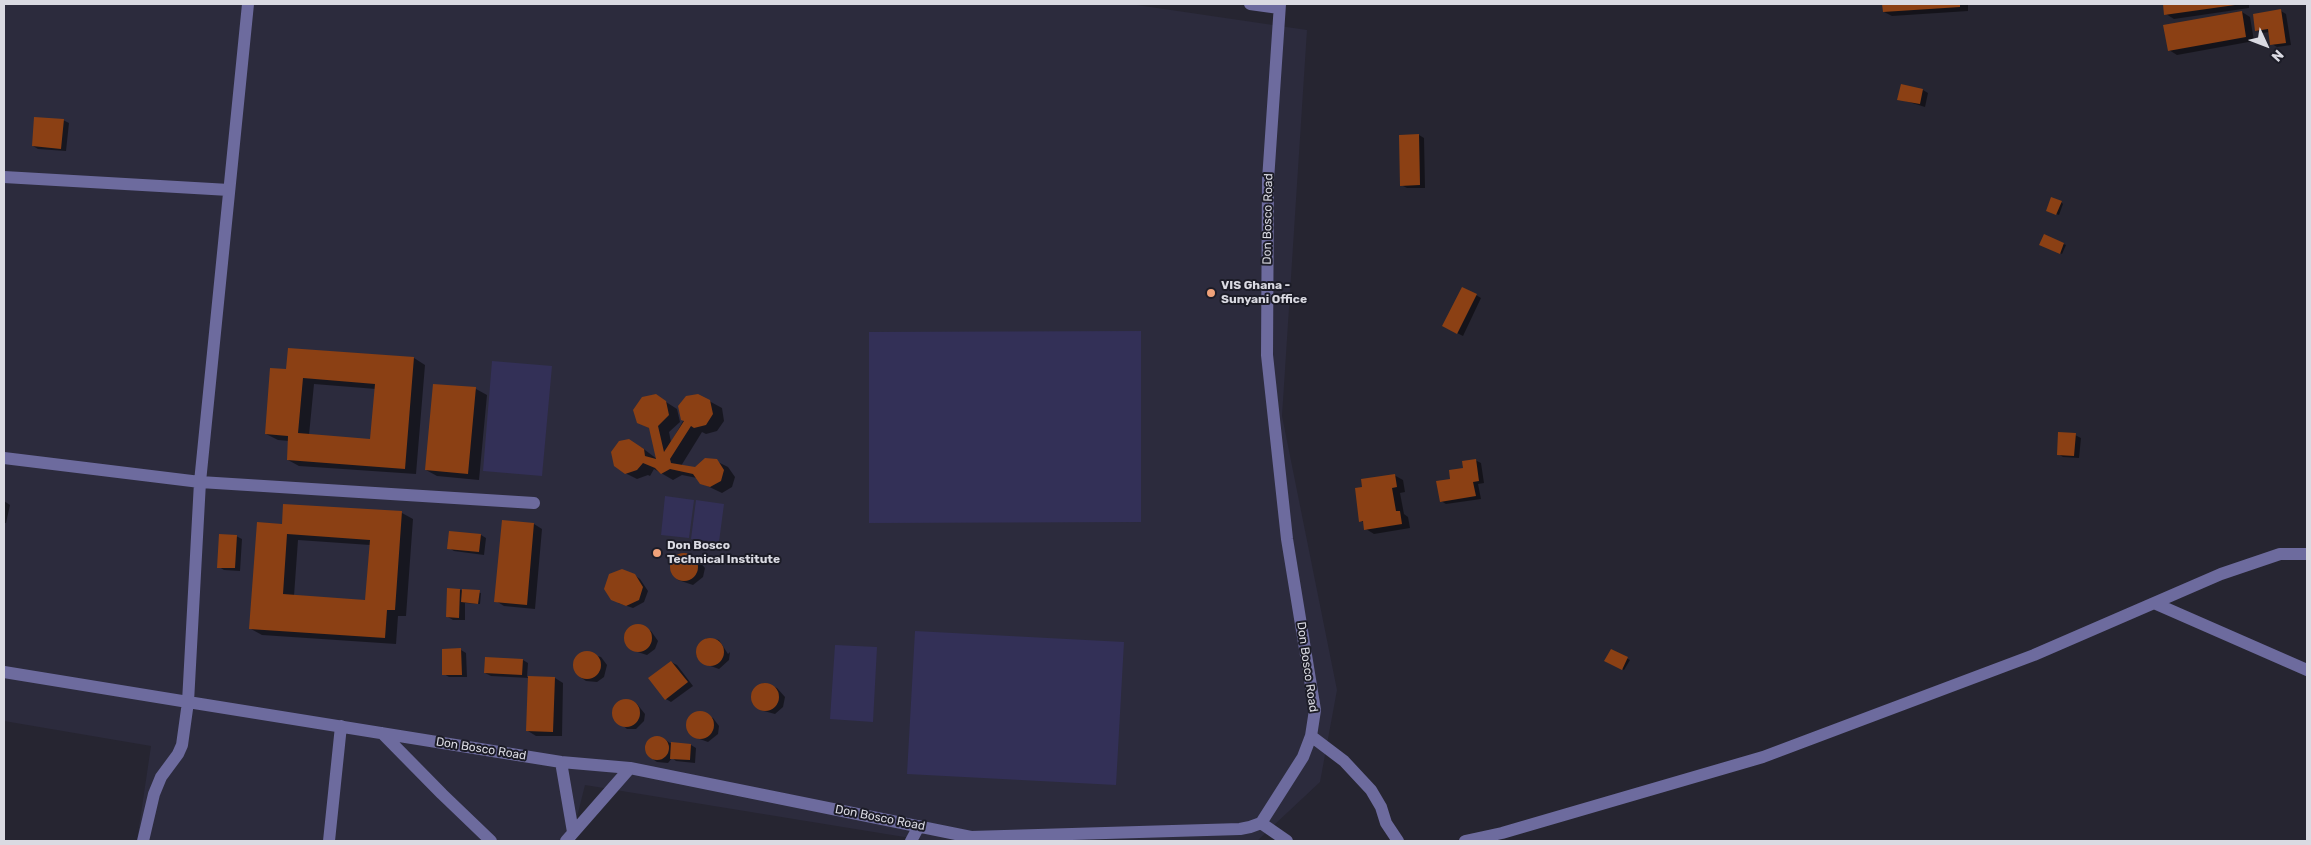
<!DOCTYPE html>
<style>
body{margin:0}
#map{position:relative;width:2311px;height:845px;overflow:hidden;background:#262531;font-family:Rubik,sans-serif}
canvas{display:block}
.frame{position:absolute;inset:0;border:5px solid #dadae2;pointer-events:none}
.north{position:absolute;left:2241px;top:20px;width:50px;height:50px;-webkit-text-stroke:4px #1c1c27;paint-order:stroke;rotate:133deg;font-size:14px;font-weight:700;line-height:20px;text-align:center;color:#dadae2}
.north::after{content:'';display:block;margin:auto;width:18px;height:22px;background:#dadae2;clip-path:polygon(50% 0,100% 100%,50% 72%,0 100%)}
</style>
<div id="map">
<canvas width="2311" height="845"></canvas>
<div class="frame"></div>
<div class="north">N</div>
</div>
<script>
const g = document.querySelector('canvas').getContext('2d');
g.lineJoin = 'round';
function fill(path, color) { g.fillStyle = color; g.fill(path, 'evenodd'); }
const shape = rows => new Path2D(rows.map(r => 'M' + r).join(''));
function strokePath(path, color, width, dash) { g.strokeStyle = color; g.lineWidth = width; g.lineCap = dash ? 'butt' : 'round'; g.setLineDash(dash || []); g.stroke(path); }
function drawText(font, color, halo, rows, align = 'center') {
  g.font = font + ' Rubik,sans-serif'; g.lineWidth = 4; g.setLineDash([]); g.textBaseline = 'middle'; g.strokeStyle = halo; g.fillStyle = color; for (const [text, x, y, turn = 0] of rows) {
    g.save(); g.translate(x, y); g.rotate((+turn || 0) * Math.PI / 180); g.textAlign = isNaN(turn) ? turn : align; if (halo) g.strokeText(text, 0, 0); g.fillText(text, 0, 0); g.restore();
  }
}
const built = shape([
 [4,4,1130,4,1307,30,1282,416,1337,690,1320,782,1257,841,929,841,585,785,571,841,137,841,151,746,4,721]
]);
const green = shape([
 [1141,331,1141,522,869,523,869,332],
 [492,361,552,366,542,476,483,471],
 [665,496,694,500,689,538,661,535],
 [696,500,724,504,719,542,691,539],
 [915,631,1124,642,1116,785,907,774],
 [835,645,877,647,873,722,830,719]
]);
const shadow = shape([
 [1883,4,1968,4,1968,11,1892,16,1884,12],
 [2164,4,2249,4,2249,8,2174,19,2166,14],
 [2281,11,2286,14,2291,45,2277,47,2272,44,2270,32,2262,33,2257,30],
 [2242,12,2250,17,2254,41,2177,55,2169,50],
 [1923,90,1928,93,1925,107,1899,99],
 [63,120,69,123,66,151,38,149,33,146],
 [1419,135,1424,138,1425,188,1407,188,1401,185],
 [2061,202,2063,204,2059,215,2050,212],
 [2044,236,2066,245,2062,254,2043,245],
 [1476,295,1481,298,1463,336,1449,329],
 [414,358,425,365,416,474,299,466,288,460,289,441,278,440,266,434,287,370],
 [314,384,376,389,371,441,309,435],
 [476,389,487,395,479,480,437,476,426,470],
 [655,395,677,409,680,422,669,432,671,442,698,395,722,408,724,421,717,431,706,434,702,432,681,466,695,468,716,461,728,467,735,477,732,487,722,493,701,483,697,478,682,475,673,480,654,469,650,476,648,475,637,479,625,473,641,447,657,459,651,429,638,422],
 [2075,435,2081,438,2079,458,2063,457,2058,454],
 [1475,460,1481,463,1484,483,1478,484,1481,499,1446,504,1441,501,1452,480],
 [1394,475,1403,480,1405,492,1400,493,1404,514,1408,517,1410,528,1374,534,1366,529,1365,523,1361,521,1363,488],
 [4,501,10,505,6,523,4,523],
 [285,505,402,513,413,519,406,616,398,616,396,644,262,635,251,629,283,525],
 [298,540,370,545,366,601,294,596],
 [503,522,534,524,542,529,535,609,504,606,496,601],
 [481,535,486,538,484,555,454,551,449,548],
 [236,536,242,539,240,571,224,570,219,567],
 [681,554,696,558,705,568,703,577,693,585,678,580,671,570,672,560],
 [634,575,640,579,648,591,644,602,633,608,618,603],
 [460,590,481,593,480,604,465,603,465,620,453,620,448,617],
 [635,625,651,631,658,641,655,649,647,655,631,650,625,641,627,631],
 [707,638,719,640,728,654,730,652,723,643,730,652,729,660,719,669,702,663,696,655,698,646],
 [461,650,466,653,467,677,449,677,444,674],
 [1611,650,1630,660,1624,670,1606,660],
 [584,652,601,657,607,665,604,677,597,682,586,681,580,677,574,668,577,657],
 [523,660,528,663,527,677,555,678,563,683,562,736,536,736,528,731,529,678,491,676,485,673],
 [671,662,677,665,693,686,671,702,666,699,650,679],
 [763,683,777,688,785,697,783,707,775,714,760,710,752,701,755,690],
 [622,700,631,701,637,704,645,714,644,721,636,729,627,729,613,717,613,708],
 [697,712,713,718,719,726,718,734,708,742,694,737,688,729,689,719],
 [654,737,663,738,670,743,691,745,696,748,695,763,676,761,672,758,668,763,657,762,651,758,646,751,648,743]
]);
const building = shape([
 [1882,4,1960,4,1960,7,1883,12],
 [2163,4,2235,4,2235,5,2164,15],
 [2281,9,2286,43,2270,45,2268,29,2255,31,2253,14],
 [2242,11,2246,37,2168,51,2163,25],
 [1901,84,1923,89,1920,104,1897,100],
 [34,117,64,119,61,149,32,146],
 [1419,134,1420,185,1400,186,1399,135],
 [2051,197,2062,201,2056,215,2046,211],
 [2044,234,2064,243,2060,254,2039,245],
 [1462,287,1477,294,1457,334,1442,326],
 [288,348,414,357,405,469,287,460,288,436,265,434,270,368,286,369],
 [303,378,375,384,370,439,298,433],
 [433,384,476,387,468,474,425,470],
 [656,394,666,401,669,415,658,426,664,452,684,421,681,420,678,406,686,396,698,394,710,400,713,414,706,425,694,428,691,426,670,459,671,463,695,467,705,458,717,459,724,470,721,481,710,487,700,484,693,474,670,469,661,474,655,468,643,463,637,470,625,474,614,466,611,452,619,441,629,439,644,449,645,456,656,459,649,428,637,423,633,410,642,397],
 [2058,432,2076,433,2074,456,2057,455],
 [1476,459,1479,481,1473,482,1476,496,1440,502,1436,481,1450,479,1449,470,1463,468,1462,461],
 [1395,474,1397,487,1392,488,1396,511,1400,511,1402,524,1364,530,1363,521,1359,522,1355,488,1362,487,1361,479],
 [283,504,402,511,395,610,387,610,385,638,249,629,257,522,282,524],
 [287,534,370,540,365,600,283,594],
 [502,520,534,523,527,605,494,602],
 [449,531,481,534,479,552,447,549],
 [219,534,237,535,235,568,217,568],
 '670 567a14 14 0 1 1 28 0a14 14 0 1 1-28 0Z',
 [622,569,635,574,643,587,639,600,626,606,611,600,604,589,609,574],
 [447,588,460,589,459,618,446,617],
 [462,589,480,590,478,604,461,602],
 '624 638a14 14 0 1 1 28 0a14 14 0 1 1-28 0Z',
 '696 652a14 14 0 1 1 28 0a14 14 0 1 1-28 0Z',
 [461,648,462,675,442,675,442,649],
 [1611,649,1628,657,1622,670,1604,661],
 '573 665a14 14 0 1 1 28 0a14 14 0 1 1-28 0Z',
 [485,657,523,659,522,675,484,673],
 [671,661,688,682,665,700,648,678],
 [528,676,555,677,553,732,526,731],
 '751 697a14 14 0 1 1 28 0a14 14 0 1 1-28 0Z',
 '612 713a14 14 0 1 1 28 0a14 14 0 1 1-28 0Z',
 '686 725a14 14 0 1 1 28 0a14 14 0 1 1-28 0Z',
 '645 748a12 12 0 1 1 24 0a12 12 0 1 1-24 0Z',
 [671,742,691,744,690,760,670,759]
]);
const minor = shape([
 [248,4,200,482,188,702,561,762,630,768,971,837,1240,829,1250,827,1261,823,1303,757,1311,736,1315,710,1287,539,1267,355,1268,180,1280,4],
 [1250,4,1279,8],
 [4,177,229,190],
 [4,458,200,482,534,503],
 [2154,603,2307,670],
 [4,672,188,702,182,745,178,754,161,777,154,794,143,841],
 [382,733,442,794,491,841],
 [1311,736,1344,761,1371,790,1381,807,1386,823,1398,841],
 [561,762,573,832],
 [1261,823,1287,841],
 [329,841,341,726],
 [566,841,630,768],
 [911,841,919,826],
 [1465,841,1502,833,1763,757,2034,655,2221,574,2280,554,2307,554]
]);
const markers = [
 [1211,293,5,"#f0a27a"],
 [657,553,5,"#f0a27a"]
];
const streetNames = [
 ["Don Bosco Road",1268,219,-89],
 ["Don Bosco Road",1307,667,82],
 ["Don Bosco Road",481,749,9],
 ["Don Bosco Road",880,818,11]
];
const poiNames = [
 ["VIS Ghana -",1221,286],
 ["Sunyani Office",1221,300],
 ["Don Bosco",667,546],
 ["Technical Institute",667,560]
];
fill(built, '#2c2b3d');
fill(green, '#333057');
fill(shadow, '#0007');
fill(building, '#8b4014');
strokePath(minor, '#6d6b9e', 12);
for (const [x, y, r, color] of markers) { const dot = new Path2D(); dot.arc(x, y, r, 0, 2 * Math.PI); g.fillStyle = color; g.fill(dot); strokePath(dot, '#1c1c27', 2); }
drawText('12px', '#dadae2', '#1c1c27', streetNames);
drawText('bold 12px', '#dadae2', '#1c1c27', poiNames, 'left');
</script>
